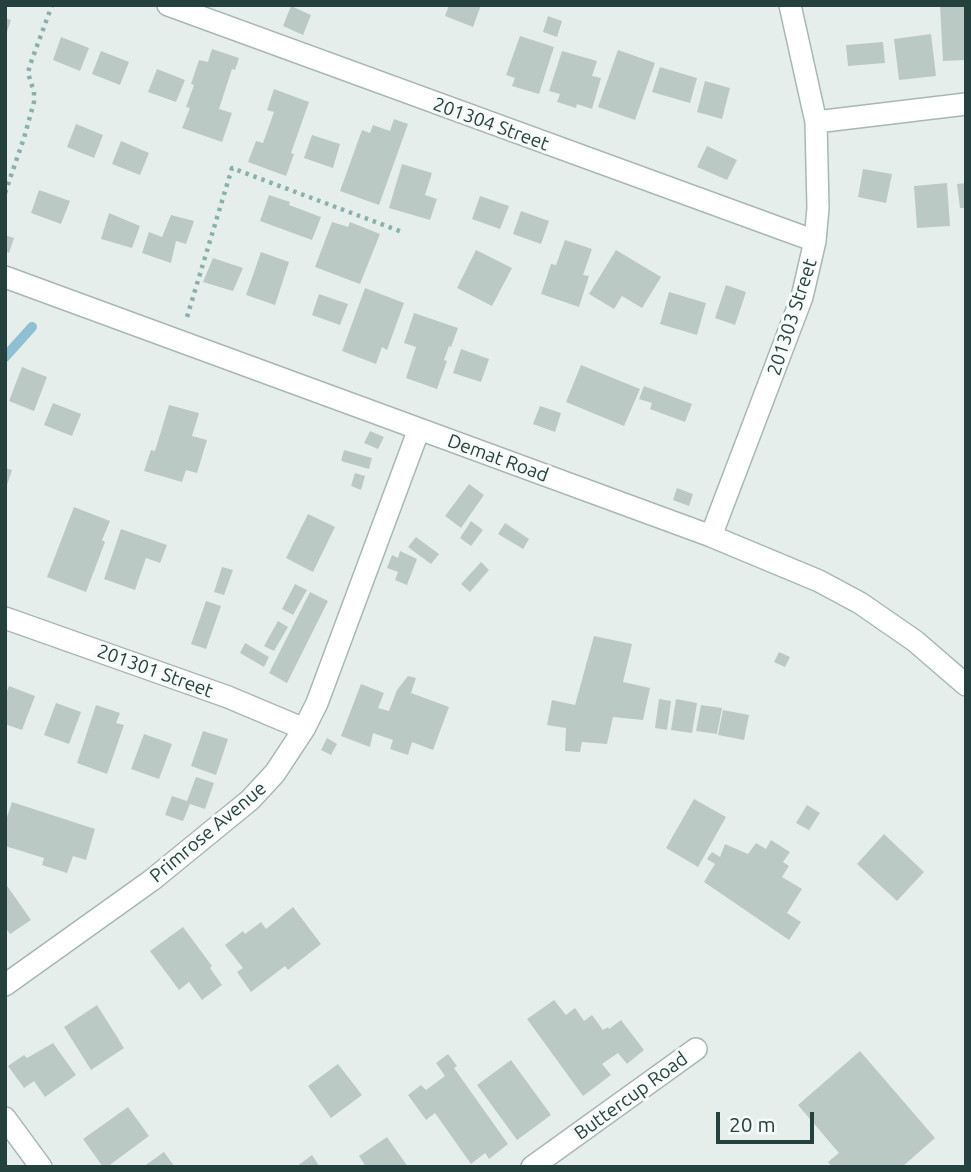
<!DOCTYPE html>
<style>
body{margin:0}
#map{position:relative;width:971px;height:1172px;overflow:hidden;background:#e6eeec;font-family:Ubuntu,sans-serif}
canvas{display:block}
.frame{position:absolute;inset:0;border:7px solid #25413d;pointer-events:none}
.scale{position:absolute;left:716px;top:1112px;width:98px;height:32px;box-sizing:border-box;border:4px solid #25413d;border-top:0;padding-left:9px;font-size:21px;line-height:24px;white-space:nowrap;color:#25413d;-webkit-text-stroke:5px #f7fbf9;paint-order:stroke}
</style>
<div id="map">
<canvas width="971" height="1172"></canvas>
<div class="frame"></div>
<div class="scale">20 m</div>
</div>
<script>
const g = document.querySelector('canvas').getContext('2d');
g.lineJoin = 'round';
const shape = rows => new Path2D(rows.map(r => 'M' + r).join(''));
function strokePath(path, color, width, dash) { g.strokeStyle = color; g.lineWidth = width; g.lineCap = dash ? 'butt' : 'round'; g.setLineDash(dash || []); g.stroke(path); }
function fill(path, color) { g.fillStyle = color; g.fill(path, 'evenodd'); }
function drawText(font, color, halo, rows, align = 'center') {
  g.font = font + ' Ubuntu,sans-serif'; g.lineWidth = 6; g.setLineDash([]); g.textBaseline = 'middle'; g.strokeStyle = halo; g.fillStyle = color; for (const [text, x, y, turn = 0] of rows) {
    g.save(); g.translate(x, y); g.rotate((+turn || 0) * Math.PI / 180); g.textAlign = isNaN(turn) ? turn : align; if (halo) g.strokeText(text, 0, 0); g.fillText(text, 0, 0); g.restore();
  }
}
const stream = shape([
 [5,357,32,327]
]);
const building = shape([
 [449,5,481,5,473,27,445,16],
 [940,5,966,5,966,60,943,61],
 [291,6,311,15,303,35,283,26],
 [548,16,562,21,557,37,543,32],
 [5,18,11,20,6,35,5,35],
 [931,34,936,76,899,80,894,39],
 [520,36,554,47,539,94,512,86,515,78,506,75],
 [61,37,89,48,80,71,53,60],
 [883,42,885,63,848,66,846,45],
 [212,49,239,58,235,70,232,69,219,109,232,113,222,142,182,128,190,108,186,107,194,85,191,84,199,60,208,62],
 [618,50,655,63,635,120,598,107],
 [101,51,129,62,120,85,92,74],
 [562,51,597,61,592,76,601,78,592,109,577,104,576,108,557,102,560,94,549,91],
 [660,67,697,78,690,103,652,92],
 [157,69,185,80,176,102,148,92],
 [705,81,730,88,722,119,697,112],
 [274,89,309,102,291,153,294,154,286,176,248,162,256,141,263,143,274,112,267,110],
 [394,119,408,124,379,205,340,191,362,130,370,133,373,125,390,131],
 [76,124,103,135,94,158,67,147],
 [312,135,340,144,333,168,304,158],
 [121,141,149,153,140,175,112,164],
 [707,146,737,160,727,180,697,167],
 [402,164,432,173,425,195,437,199,430,220,389,208],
 [863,169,892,174,886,203,858,197],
 [947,183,950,226,917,228,914,186],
 [966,183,966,208,960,208,957,184],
 [39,190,70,201,61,224,31,213],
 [269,195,290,202,289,205,321,217,312,240,260,221],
 [480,196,509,206,500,229,472,219],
 [521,211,549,221,541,244,513,234],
 [109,213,140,226,132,248,101,239],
 [171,215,194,221,186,244,176,241,171,263,142,253,149,232,162,237],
 [332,222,348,227,350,222,380,234,360,284,315,267],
 [5,235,14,238,9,253,5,251],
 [565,240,592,249,583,275,589,276,579,307,541,294,551,264,556,265],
 [476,250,512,268,492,306,457,288],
 [616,250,661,277,642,308,622,296,614,309,589,294],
 [261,252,289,262,275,305,246,295],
 [213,258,243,268,233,291,203,282],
 [726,285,746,292,735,325,715,318],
 [365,288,404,303,387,350,382,347,376,364,342,351],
 [669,292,706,303,697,335,660,324],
 [319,294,348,304,340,325,312,315],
 [414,313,458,328,451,347,449,346,444,360,447,361,437,389,406,378,416,347,404,343],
 [461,349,489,359,481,382,453,373],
 [581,365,640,389,624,426,566,402],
 [22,367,47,377,34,411,9,401],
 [644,386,692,404,685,422,650,409,652,403,639,399],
 [53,403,81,414,72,436,44,425],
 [169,405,199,413,192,436,207,440,197,473,186,470,182,482,144,471,151,450,155,451],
 [540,406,561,413,555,432,533,424],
 [370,431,384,437,378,449,364,443],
 [344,450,372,458,369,469,341,461],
 [5,468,12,470,6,488,5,488],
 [355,473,365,476,361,490,351,486],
 [469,484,484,495,461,528,445,516],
 [677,488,693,494,689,506,673,500],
 [74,507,110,521,102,540,105,542,86,592,47,577],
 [308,514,335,527,313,572,286,558],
 [471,521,483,530,471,546,460,538],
 [505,523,529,539,523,549,498,534],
 [121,529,167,545,160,563,146,558,135,590,104,579],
 [416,537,439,554,431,564,408,547],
 [400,551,417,559,407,585,395,580,398,572,387,568,392,555,398,558],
 [481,562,489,570,470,592,461,584],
 [222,567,233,570,224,595,214,592],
 [295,584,307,590,293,615,282,609],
 [310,592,328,601,287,683,269,673],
 [206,601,221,606,206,649,191,644],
 [278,621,288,627,274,651,264,646],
 [594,636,632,644,623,682,650,688,643,720,613,717,607,744,582,742,580,752,565,751,566,728,547,725,552,700,575,705],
 [245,643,269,657,264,667,240,653],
 [779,652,790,657,785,667,774,662],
 [408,676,416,678,411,693,449,707,433,750,412,742,408,755,390,749,393,740,373,733,370,747,341,736,361,684,384,693,378,708,389,711,397,690],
 [9,686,35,696,22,730,5,724,5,695],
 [659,699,671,701,667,730,655,728],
 [676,699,697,703,692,733,671,730],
 [56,703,81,712,69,744,44,735],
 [96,705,120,713,116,723,124,725,107,774,77,763],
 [701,705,722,708,717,734,696,731],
 [723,710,749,715,744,740,718,735],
 [203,731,228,739,216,775,191,766],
 [144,734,172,744,159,779,131,769],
 [327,738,337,744,331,755,321,750],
 [196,777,214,783,205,809,190,804,183,821,165,815,172,796,187,801],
 [694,799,726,817,698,867,666,848],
 [12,802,95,829,86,860,73,856,67,873,42,865,44,858,5,846,5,823],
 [807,805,820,813,809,830,796,823],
 [884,834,924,872,897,901,857,864],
 [771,840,790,852,783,862,789,866,782,877,802,889,787,913,801,922,789,940,704,882,715,864,707,859,712,852,720,857,725,844,748,854,756,843,766,849],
 [5,883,31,920,10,934,5,927],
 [293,907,321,944,288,970,285,966,251,992,237,972,243,968,225,945,243,931,245,934,261,922,266,929],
 [183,927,212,966,210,968,222,985,202,1000,189,982,179,990,150,951],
 [554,1000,566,1015,575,1008,584,1021,592,1015,603,1030,608,1027,609,1029,621,1020,644,1050,627,1064,618,1053,602,1064,611,1075,583,1096,527,1019],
 [97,1005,124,1048,91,1070,64,1027],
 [53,1043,76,1075,45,1097,34,1081,24,1088,8,1066,24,1055,27,1058],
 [860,1051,935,1138,902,1167,832,1167,828,1162,839,1153,798,1105],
 [448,1054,457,1066,454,1068,508,1144,489,1159,485,1153,471,1164,435,1113,426,1120,408,1095,421,1085,426,1090,445,1076,436,1063],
 [511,1060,551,1115,517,1140,477,1085],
 [338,1064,362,1095,331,1118,308,1086],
 [128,1107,149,1136,107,1167,103,1167,83,1139],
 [387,1137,408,1167,366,1167,359,1156],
 [164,1152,175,1167,143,1167],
 [312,1155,320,1167,296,1167]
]);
const path = shape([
 [5,193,24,138,34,102,34,92,28,73,30,65,52,5],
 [187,317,232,168,402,232]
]);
const minor = shape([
 [168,5,815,241],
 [816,122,966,104],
 [5,277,711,536,819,581,860,603,915,641,966,685],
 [711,536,802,297,815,241,818,208,816,122,790,5],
 [5,618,228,697,304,729],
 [5,985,152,880,250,800,275,773,304,729,317,703,419,429],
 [5,1118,41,1167],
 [532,1167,696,1049]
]);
const streetNames = [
 ["201304 Street",491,124,20],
 ["201303 Street",792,317,-72],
 ["Demat Road",498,458,20],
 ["201301 Street",155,671,20],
 ["Primrose Avenue",208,832,-40],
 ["Buttercup Road",631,1096,-36]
];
strokePath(stream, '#8fbfd2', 10);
fill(building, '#bbc9c5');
strokePath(minor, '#a8b7b4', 24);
strokePath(path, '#87b1aa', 4.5, [3.5, 5]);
strokePath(minor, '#fff', 21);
drawText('19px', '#25413d', '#f7fbf9', streetNames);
</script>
